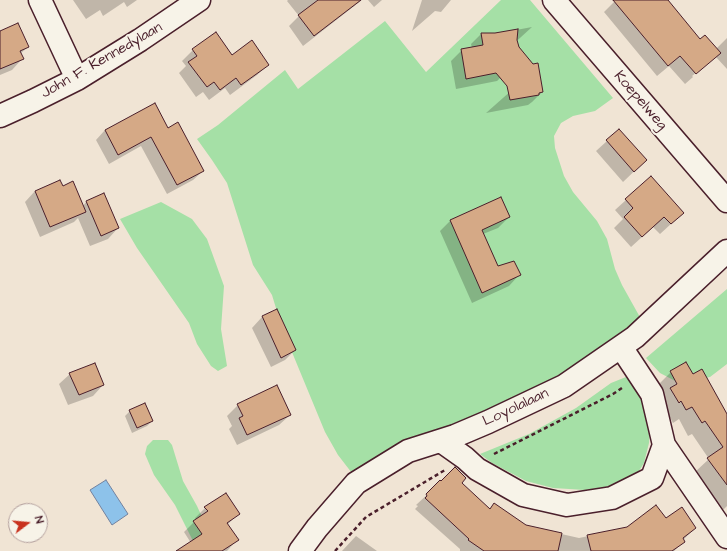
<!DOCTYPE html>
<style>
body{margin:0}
#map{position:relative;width:727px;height:551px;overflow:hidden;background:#f0e4d4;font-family:"Architects Daughter",sans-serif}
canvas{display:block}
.north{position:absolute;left:8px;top:503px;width:40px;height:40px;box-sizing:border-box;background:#f7f3e8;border:1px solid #b29e9c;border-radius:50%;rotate:74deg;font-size:11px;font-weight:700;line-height:16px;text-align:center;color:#4a1f2b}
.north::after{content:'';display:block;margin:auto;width:14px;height:18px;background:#c8321e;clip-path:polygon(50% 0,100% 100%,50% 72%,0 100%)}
</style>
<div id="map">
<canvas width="727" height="551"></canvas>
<div class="north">N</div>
</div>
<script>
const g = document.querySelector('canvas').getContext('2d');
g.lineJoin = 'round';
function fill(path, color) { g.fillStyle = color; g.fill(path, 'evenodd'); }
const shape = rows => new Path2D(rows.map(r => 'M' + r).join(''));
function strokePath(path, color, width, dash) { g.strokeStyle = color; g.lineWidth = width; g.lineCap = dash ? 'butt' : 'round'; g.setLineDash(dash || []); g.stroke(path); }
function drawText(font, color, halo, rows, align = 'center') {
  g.font = font + ' "Architects Daughter",sans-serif'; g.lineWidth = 4; g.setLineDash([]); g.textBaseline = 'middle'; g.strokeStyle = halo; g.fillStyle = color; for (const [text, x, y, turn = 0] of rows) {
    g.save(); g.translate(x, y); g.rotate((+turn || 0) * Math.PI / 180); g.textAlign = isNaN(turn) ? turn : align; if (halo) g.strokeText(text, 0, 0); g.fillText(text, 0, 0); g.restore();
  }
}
const green = shape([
 [501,0,530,0,613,98,595,111,573,116,561,123,554,136,555,148,564,176,573,192,597,221,607,239,615,269,622,285,641,319,587,362,355,477,338,455,325,432,282,328,272,295,253,265,227,183,212,160,197,139,218,125,285,70,298,89,385,21,426,72],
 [161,202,192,219,207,239,224,286,221,329,227,366,218,371,211,366,197,344,189,323,137,248,120,219],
 [727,289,727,364,710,377,681,384,660,373,646,358],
 [626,377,638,385,651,419,649,443,644,463,637,474,617,485,585,490,553,488,526,481,492,463,480,454,529,434,576,408,611,383],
 [153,440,168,440,172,445,183,481,197,506,209,532,198,551,175,505,154,475,145,454,147,446]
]);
const water = shape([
 [106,480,128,514,112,525,90,490,106,480]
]);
const shadow = shape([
 [73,0,137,0,127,7,124,2,103,16,100,10,86,19],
 [288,0,362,0,303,46,289,26,299,16,287,1],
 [368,0,382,0,374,7],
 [422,0,451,0,441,12,435,11,412,31],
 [616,0,664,0,700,40,716,49,727,38,727,69,716,57,692,76,693,77,685,84,669,66,657,76,604,12],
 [532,27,497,59,507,71,497,81,456,89,451,61,462,50,472,48,471,44,481,34,495,34],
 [0,32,28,47,20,54,22,59,12,70,0,75],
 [193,50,232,56,268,65,257,75,230,95,225,88,209,100,203,92,196,97,179,73,186,66,182,61],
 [538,67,542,92,532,102,528,105,486,113],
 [168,129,203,171,193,180,167,194,141,146,109,164,96,140,105,130],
 [607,141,646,160,623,182,596,151],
 [62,187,83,206,86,202,103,195,118,228,108,239,90,246,78,218,74,222,40,237,25,202,35,191],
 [501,198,509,217,498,228,483,234,498,267,519,275,509,286,472,303,440,231,450,221],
 [626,200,683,213,660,234,653,227,631,247,614,228,623,219,615,210],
 [276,311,295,350,285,360,271,367,252,328,262,317],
 [671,372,692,376,727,416,727,506,723,510,695,472,709,459,692,434,688,436,679,419,673,423,668,414,658,385],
 [70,374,103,385,93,396,68,405,59,384],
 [238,405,290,415,279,425,237,445,229,429,232,426,227,416],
 [130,411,152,421,147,426,132,433,125,416],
 [460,483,489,509,495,504,526,526,579,538,665,520,695,528,683,540,684,541,674,551,460,551,460,549,415,509,418,506,416,505,430,492],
 [205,508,238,514,227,525,237,540,227,551,182,551,191,543,184,532,196,520,195,518],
 [356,536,377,551,342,551]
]);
const building = shape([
 [318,0,361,0,314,36,298,15,318,0],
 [613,0,668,0,700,39,705,35,721,53,696,74,680,56,668,66,613,0],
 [18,23,29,47,20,51,24,59,0,69,0,31,18,23],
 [518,29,517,40,519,47,533,64,538,63,543,92,539,93,539,95,510,100,507,86,496,73,466,79,461,49,483,45,481,33,495,33,518,29],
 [216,32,232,55,252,40,269,65,241,85,236,78,220,90,214,82,207,87,188,62,197,56,192,49,216,32],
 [155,103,168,128,178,122,204,171,177,185,151,137,118,155,105,130,155,103],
 [619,129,647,160,634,172,606,140,619,129],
 [651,176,684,213,671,224,664,217,642,237,624,217,633,208,625,199,651,176],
 [60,180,63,186,73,181,86,212,50,227,35,191,60,180],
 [104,193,119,228,101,236,86,201,104,193],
 [501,197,510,217,482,230,498,266,514,261,521,275,482,293,450,220,501,197],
 [277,309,296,350,281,358,262,316,277,309],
 [686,362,693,374,702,369,727,414,727,485,707,458,723,447,705,421,702,423,692,407,686,410,681,401,679,403,670,388,677,384,670,371,686,362],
 [95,363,104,385,79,395,69,373,95,363],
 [277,385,291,415,247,435,239,418,243,416,237,404,277,385],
 [145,403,153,421,137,428,129,410,145,403],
 [455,467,466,478,462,483,490,509,494,503,526,525,562,533,558,551,484,551,468,540,469,539,425,498,427,496,426,494,440,480,441,481,455,467],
 [226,493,240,514,227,523,239,540,222,551,176,551,202,534,193,521,208,511,204,507,226,493],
 [656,505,666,518,682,507,696,528,683,538,685,542,672,551,591,551,587,535,627,527,656,505]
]);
const path = shape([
 [494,454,613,394,622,388],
 [335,551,366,517,445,470]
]);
const street = shape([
 [40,0,77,79],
 [554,0,727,201],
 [0,116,33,101,77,79,140,40,199,0],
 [441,441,465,458,477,469,523,495,567,505,612,498,652,478,664,445,652,394,621,347],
 [664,445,727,537],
 [300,551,317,528,356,483,408,451,455,436,488,422,564,386,635,337,727,251]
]);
const streetNames = [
 ["John F. Kennedylaan",102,61,-30],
 ["Koepelweg",640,101,49],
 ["Loyolalaan",516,408,-25]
];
fill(green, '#a5e0a6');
fill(water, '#8dc2ea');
strokePath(water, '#72819e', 1);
fill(shadow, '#0003');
fill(building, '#d5a986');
strokePath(building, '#4a1f2b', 1);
strokePath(street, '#4a1f2b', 25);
strokePath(path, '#4a1f2b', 2.5, [4, 3]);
strokePath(street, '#f7f3e8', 22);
drawText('15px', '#4a1f2b', '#f7f3e8', streetNames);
</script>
